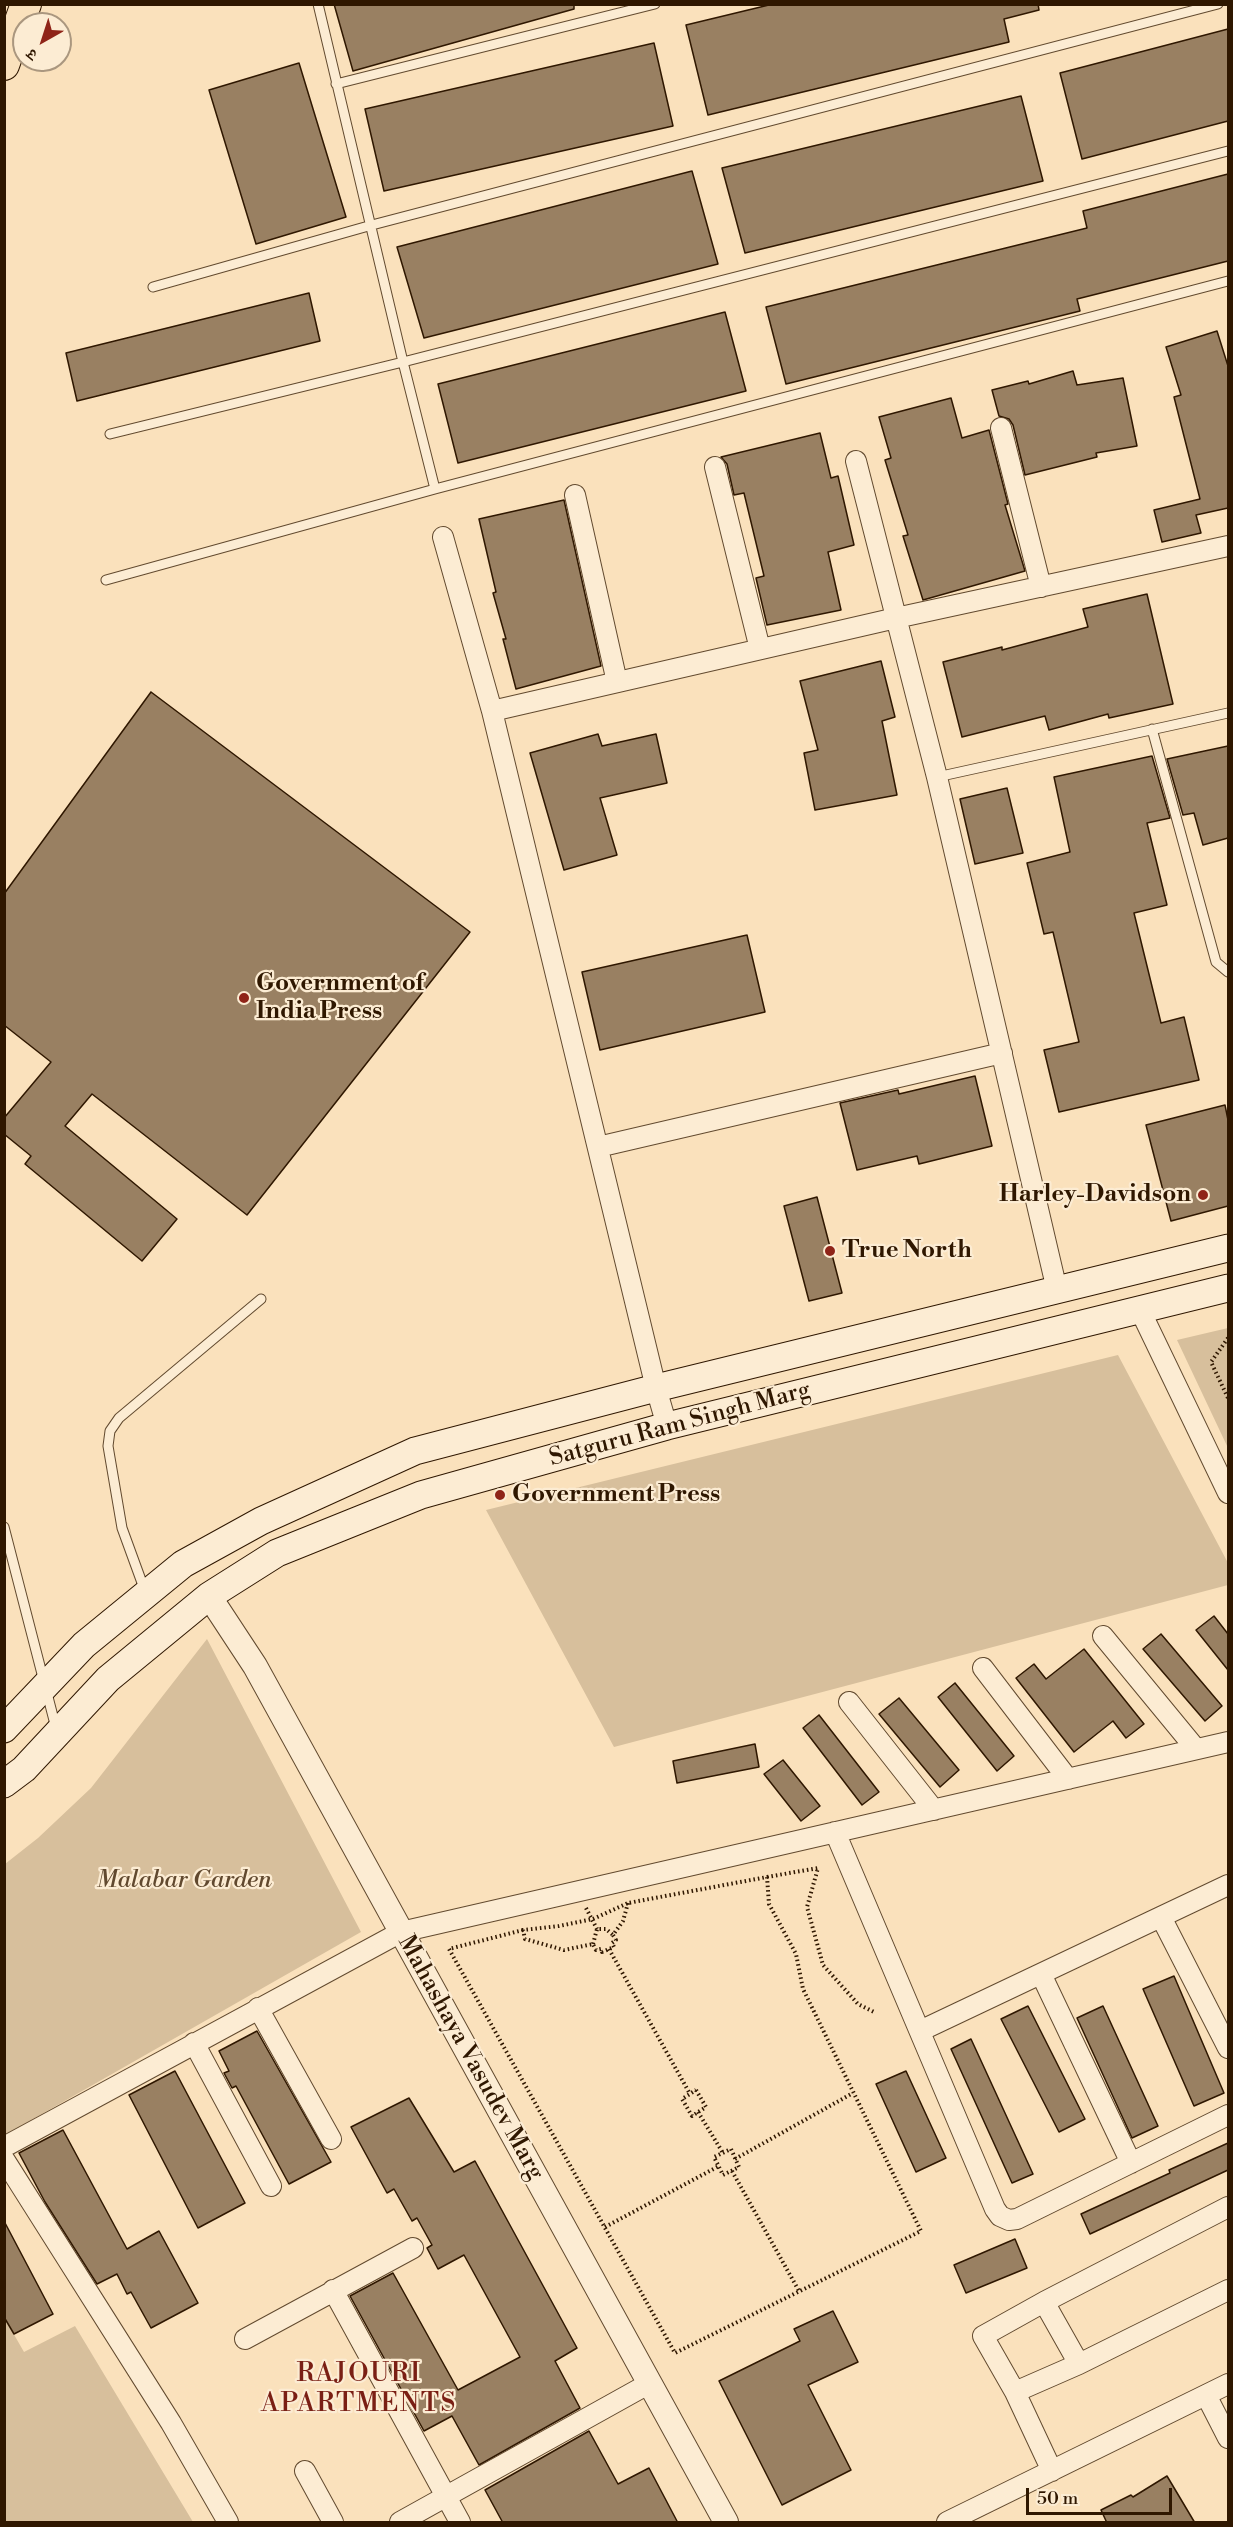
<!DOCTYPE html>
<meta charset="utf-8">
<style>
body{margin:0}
#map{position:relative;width:1233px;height:2527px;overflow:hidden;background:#fae1bc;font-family:"Libre Bodoni","Noto Serif Devanagari",serif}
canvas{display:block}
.frame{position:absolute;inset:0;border:6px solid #2f1700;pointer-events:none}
.north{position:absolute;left:12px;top:12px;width:60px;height:60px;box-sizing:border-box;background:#fcecd3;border:2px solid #aa977f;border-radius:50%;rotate:219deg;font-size:16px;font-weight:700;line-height:24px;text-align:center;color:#2f1700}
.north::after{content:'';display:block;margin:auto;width:21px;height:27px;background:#8f2418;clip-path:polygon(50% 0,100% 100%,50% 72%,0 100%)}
.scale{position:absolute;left:1026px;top:2488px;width:146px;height:27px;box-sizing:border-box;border:3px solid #2f1700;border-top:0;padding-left:8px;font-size:18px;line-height:21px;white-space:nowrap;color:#2f1700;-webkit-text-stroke:4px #fcecd3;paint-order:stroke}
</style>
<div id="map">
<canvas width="1233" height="2527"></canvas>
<div class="frame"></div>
<div class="north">उ</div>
<div class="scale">50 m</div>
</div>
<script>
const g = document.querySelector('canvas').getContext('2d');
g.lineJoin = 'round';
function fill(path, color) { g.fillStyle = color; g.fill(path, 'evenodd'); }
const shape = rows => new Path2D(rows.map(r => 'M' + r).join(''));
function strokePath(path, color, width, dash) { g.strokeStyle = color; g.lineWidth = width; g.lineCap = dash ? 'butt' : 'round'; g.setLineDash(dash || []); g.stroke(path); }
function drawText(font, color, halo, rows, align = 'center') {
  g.font = font + ' "Libre Bodoni",serif'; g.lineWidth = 4.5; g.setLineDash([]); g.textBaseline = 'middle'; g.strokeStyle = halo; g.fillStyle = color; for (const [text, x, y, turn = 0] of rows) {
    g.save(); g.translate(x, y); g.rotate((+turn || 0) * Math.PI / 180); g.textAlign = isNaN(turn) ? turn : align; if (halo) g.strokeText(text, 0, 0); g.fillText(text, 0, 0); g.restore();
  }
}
const green = shape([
 [1228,1328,1228,1448,1177,1340],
 [1118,1355,1228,1563,1228,1585,614,1747,486,1510],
 [207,1639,361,1932,5,2135,5,1864,38,1838,91,1788],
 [4,2317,24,2352,75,2326,193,2522,5,2522]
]);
const building = shape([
 [334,4,574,4,574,9,353,71,334,4],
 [773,4,1038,4,1039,10,1004,19,1009,42,708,115,686,25,773,4],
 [1228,29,1228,121,1082,159,1060,73,1228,29],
 [654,43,673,126,384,191,365,109,654,43],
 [299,63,346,217,256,244,209,90,299,63],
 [1021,96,1043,181,745,253,722,168,1021,96],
 [692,171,718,264,424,338,397,247,692,171],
 [1228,174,1228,261,1077,299,1080,311,786,384,766,307,1087,228,1083,211,1228,174],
 [309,293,320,341,77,401,66,353,309,293],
 [725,312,746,391,458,463,438,384,725,312],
 [1217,331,1228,366,1228,508,1196,515,1201,533,1162,542,1154,510,1200,499,1174,397,1181,395,1166,347,1217,331],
 [1073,371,1077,385,1123,378,1137,446,1096,453,1097,457,1025,475,1013,425,1009,419,999,416,992,390,1028,381,1029,384,1073,371],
 [951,398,962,438,989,430,1008,504,1005,505,1025,571,923,600,903,536,908,535,885,460,891,458,879,417,951,398],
 [820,433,831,478,838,476,854,545,828,552,841,610,767,625,756,578,764,576,744,493,734,495,727,464,721,457,820,433],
 [564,500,601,666,516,689,503,639,506,639,493,593,496,592,479,519,564,500],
 [1147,594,1173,704,1109,718,1108,714,1049,730,1045,716,962,737,943,662,1002,647,1002,650,1088,627,1083,609,1147,594],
 [881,661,895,717,882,721,897,795,815,810,804,753,818,750,800,681,881,661],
 [151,692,470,932,247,1215,92,1094,65,1126,177,1219,142,1261,25,1164,31,1156,4,1134,4,1118,51,1062,4,1025,4,894,151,692],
 [598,734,602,746,656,734,667,783,600,798,617,855,564,870,530,753,598,734],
 [1228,746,1228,838,1203,845,1194,813,1183,815,1167,759,1228,746],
 [1152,756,1170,818,1147,823,1167,905,1134,913,1161,1023,1184,1017,1199,1080,1059,1112,1044,1050,1079,1042,1053,932,1044,934,1027,863,1070,852,1054,777,1152,756],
 [1007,788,1023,853,975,864,960,799,1007,788],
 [747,935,765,1012,600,1050,582,972,747,935],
 [975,1076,992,1146,919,1164,917,1156,857,1170,840,1103,898,1090,899,1094,975,1076],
 [1225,1105,1228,1120,1228,1206,1171,1221,1146,1125,1225,1105],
 [817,1197,842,1293,809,1301,784,1206,817,1197],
 [1214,1616,1228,1634,1228,1670,1196,1630,1214,1616],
 [1161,1634,1222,1706,1205,1721,1143,1649,1161,1634],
 [1084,1649,1144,1724,1126,1738,1113,1721,1074,1752,1016,1678,1034,1664,1046,1679,1084,1649],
 [955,1683,1014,1756,997,1771,938,1697,955,1683],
 [899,1698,959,1770,940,1787,879,1714,899,1698],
 [819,1715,879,1792,862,1805,803,1728,819,1715],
 [755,1744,759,1767,677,1783,673,1761,755,1744],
 [783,1760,820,1806,801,1821,764,1774,783,1760],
 [1174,1976,1224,2093,1194,2106,1143,1989,1174,1976],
 [1028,2006,1085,2119,1059,2132,1001,2019,1028,2006],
 [1103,2006,1158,2126,1132,2138,1077,2018,1103,2006],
 [257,2031,331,2162,289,2184,236,2086,232,2088,224,2073,229,2071,219,2051,257,2031],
 [971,2039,1033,2174,1012,2183,951,2049,971,2039],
 [175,2071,245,2203,198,2228,129,2095,175,2071],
 [906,2071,946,2158,916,2172,876,2084,906,2071],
 [409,2098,454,2172,475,2161,577,2348,555,2361,580,2408,479,2465,452,2416,424,2431,350,2296,393,2273,458,2390,520,2357,464,2255,438,2269,427,2248,432,2245,417,2218,412,2221,394,2189,387,2193,351,2127,409,2098],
 [63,2130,127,2249,159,2231,198,2303,151,2328,131,2292,127,2294,117,2274,97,2284,45,2202,19,2153,63,2130],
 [1228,2143,1228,2170,1090,2234,1081,2214,1170,2173,1169,2170,1228,2143],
 [4,2221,53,2314,14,2334,4,2317,4,2221],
 [1015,2239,1027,2268,966,2293,954,2265,1015,2239],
 [833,2311,858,2362,808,2385,851,2470,782,2505,719,2381,800,2341,794,2329,833,2311],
 [589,2431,618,2484,649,2468,678,2523,503,2523,485,2490,589,2431],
 [1167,2476,1195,2523,1107,2523,1101,2510,1131,2495,1133,2497,1167,2476]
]);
const path = shape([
 [1228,1338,1211,1362,1228,1398],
 [767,1877,818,1868,807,1907,823,1965,858,2004,874,2012],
 [628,1903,623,1921,613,1935,616,1940,612,1943,614,1947,602,1952,601,1949,596,1950,593,1944,564,1950,525,1939,523,1930,559,1926,593,1919,628,1903],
 [586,1908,597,1929],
 [523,1930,449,1949,675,2353,921,2231,803,1989,796,1954,769,1904,767,1877,628,1903],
 [593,1944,597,1929,606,1929,613,1935],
 [609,1949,690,2094],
 [696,2090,706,2107,692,2116,682,2099,696,2090],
 [698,2112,723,2153],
 [731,2149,739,2167,723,2175,714,2157,731,2149],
 [735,2159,853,2093],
 [732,2171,799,2291],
 [605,2227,719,2166]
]);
const service = shape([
 [318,4,403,362,1228,151],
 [336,84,655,4],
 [153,287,372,225,1218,4],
 [110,434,403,362,435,489,1228,281],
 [106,580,435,489],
 [1152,729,1216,962,1228,972],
 [937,777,1228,713],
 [4,1527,56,1728],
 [145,1591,122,1528,108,1446,110,1431,119,1418,261,1299]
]);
const minor = shape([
 [1001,428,1041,587],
 [856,461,937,777,1057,1290],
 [715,467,760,649],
 [575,495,617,682],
 [443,537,492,711,656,1388,667,1426],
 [492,711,896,618,1228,546],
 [598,1147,1002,1053],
 [1140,1310,1228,1493],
 [1103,1636,1196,1749],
 [983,1668,1068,1779],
 [849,1702,934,1810],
 [835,1832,995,2209,1000,2216,1009,2220,1017,2219,1228,2115],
 [1161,1917,1228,2048],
 [1041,1974,1131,2163],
 [258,2008,331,2139],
 [920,2031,1228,1885],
 [194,2043,271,2186],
 [4,2147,401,1932,1228,1742],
 [4,2159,171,2423,228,2522],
 [333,2290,460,2522],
 [1044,2302,1079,2364],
 [245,2339,413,2248],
 [1015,2392,1079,2364,1228,2290],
 [1206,2395,1228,2438],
 [305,2471,333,2522],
 [1052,2471,1015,2392,983,2336,1044,2302,1228,2207],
 [400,2522,650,2383],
 [947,2522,1228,2384]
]);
const tertiary = shape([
 [209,1596,255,1666,726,2522]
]);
const secondary = shape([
 [4,1729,84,1645,183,1564,261,1521,415,1451,656,1388,1228,1248],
 [4,1784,24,1769,108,1679,209,1596,277,1553,421,1495,667,1426,1228,1288]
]);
const primary = shape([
 [4,65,26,4]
]);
const markers = [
 [244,998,6,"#8f2418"],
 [1203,1195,6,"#8f2418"],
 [830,1251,6,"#8f2418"],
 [500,1495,6,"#8f2418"]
];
const poiNames = [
 ["Government of",256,984],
 ["India Press",256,1012],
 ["Harley-Davidson",1191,1195,"right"],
 ["True North",842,1251],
 ["Government Press",512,1495]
];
const streetNames = [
 ["Satguru Ram Singh Marg",680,1425,-15],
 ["Mahashaya Vasudev Marg",470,2058,61]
];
const parkNames = [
 ["Malabar Garden",184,1881]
];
const neighbourhoodNames = [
 ["RAJOURI",359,2375],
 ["APARTMENTS",359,2405]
];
fill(green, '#d7bf9c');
fill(building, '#998062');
strokePath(building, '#2f1700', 1.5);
strokePath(service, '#624a2f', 11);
strokePath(minor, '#624a2f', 22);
strokePath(tertiary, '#624a2f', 26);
strokePath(secondary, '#2f1700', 29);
strokePath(primary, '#2f1700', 32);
strokePath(path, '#2f1700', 4, [1.5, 3]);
strokePath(service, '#fcecd3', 9);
strokePath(minor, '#fcecd3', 20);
strokePath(tertiary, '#fcecd3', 24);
strokePath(secondary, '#fcecd3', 27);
strokePath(primary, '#fae1bc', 30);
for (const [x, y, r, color] of markers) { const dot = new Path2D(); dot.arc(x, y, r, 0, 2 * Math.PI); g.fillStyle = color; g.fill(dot); strokePath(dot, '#fcecd3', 2); }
drawText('bold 24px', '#2f1700', '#fcecd3', poiNames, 'left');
drawText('24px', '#2f1700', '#fcecd3', streetNames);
drawText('italic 24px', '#61492f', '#fcecd3', parkNames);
g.letterSpacing = '1.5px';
drawText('26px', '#7a1f14', '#fcecd3', neighbourhoodNames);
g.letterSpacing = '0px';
</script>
